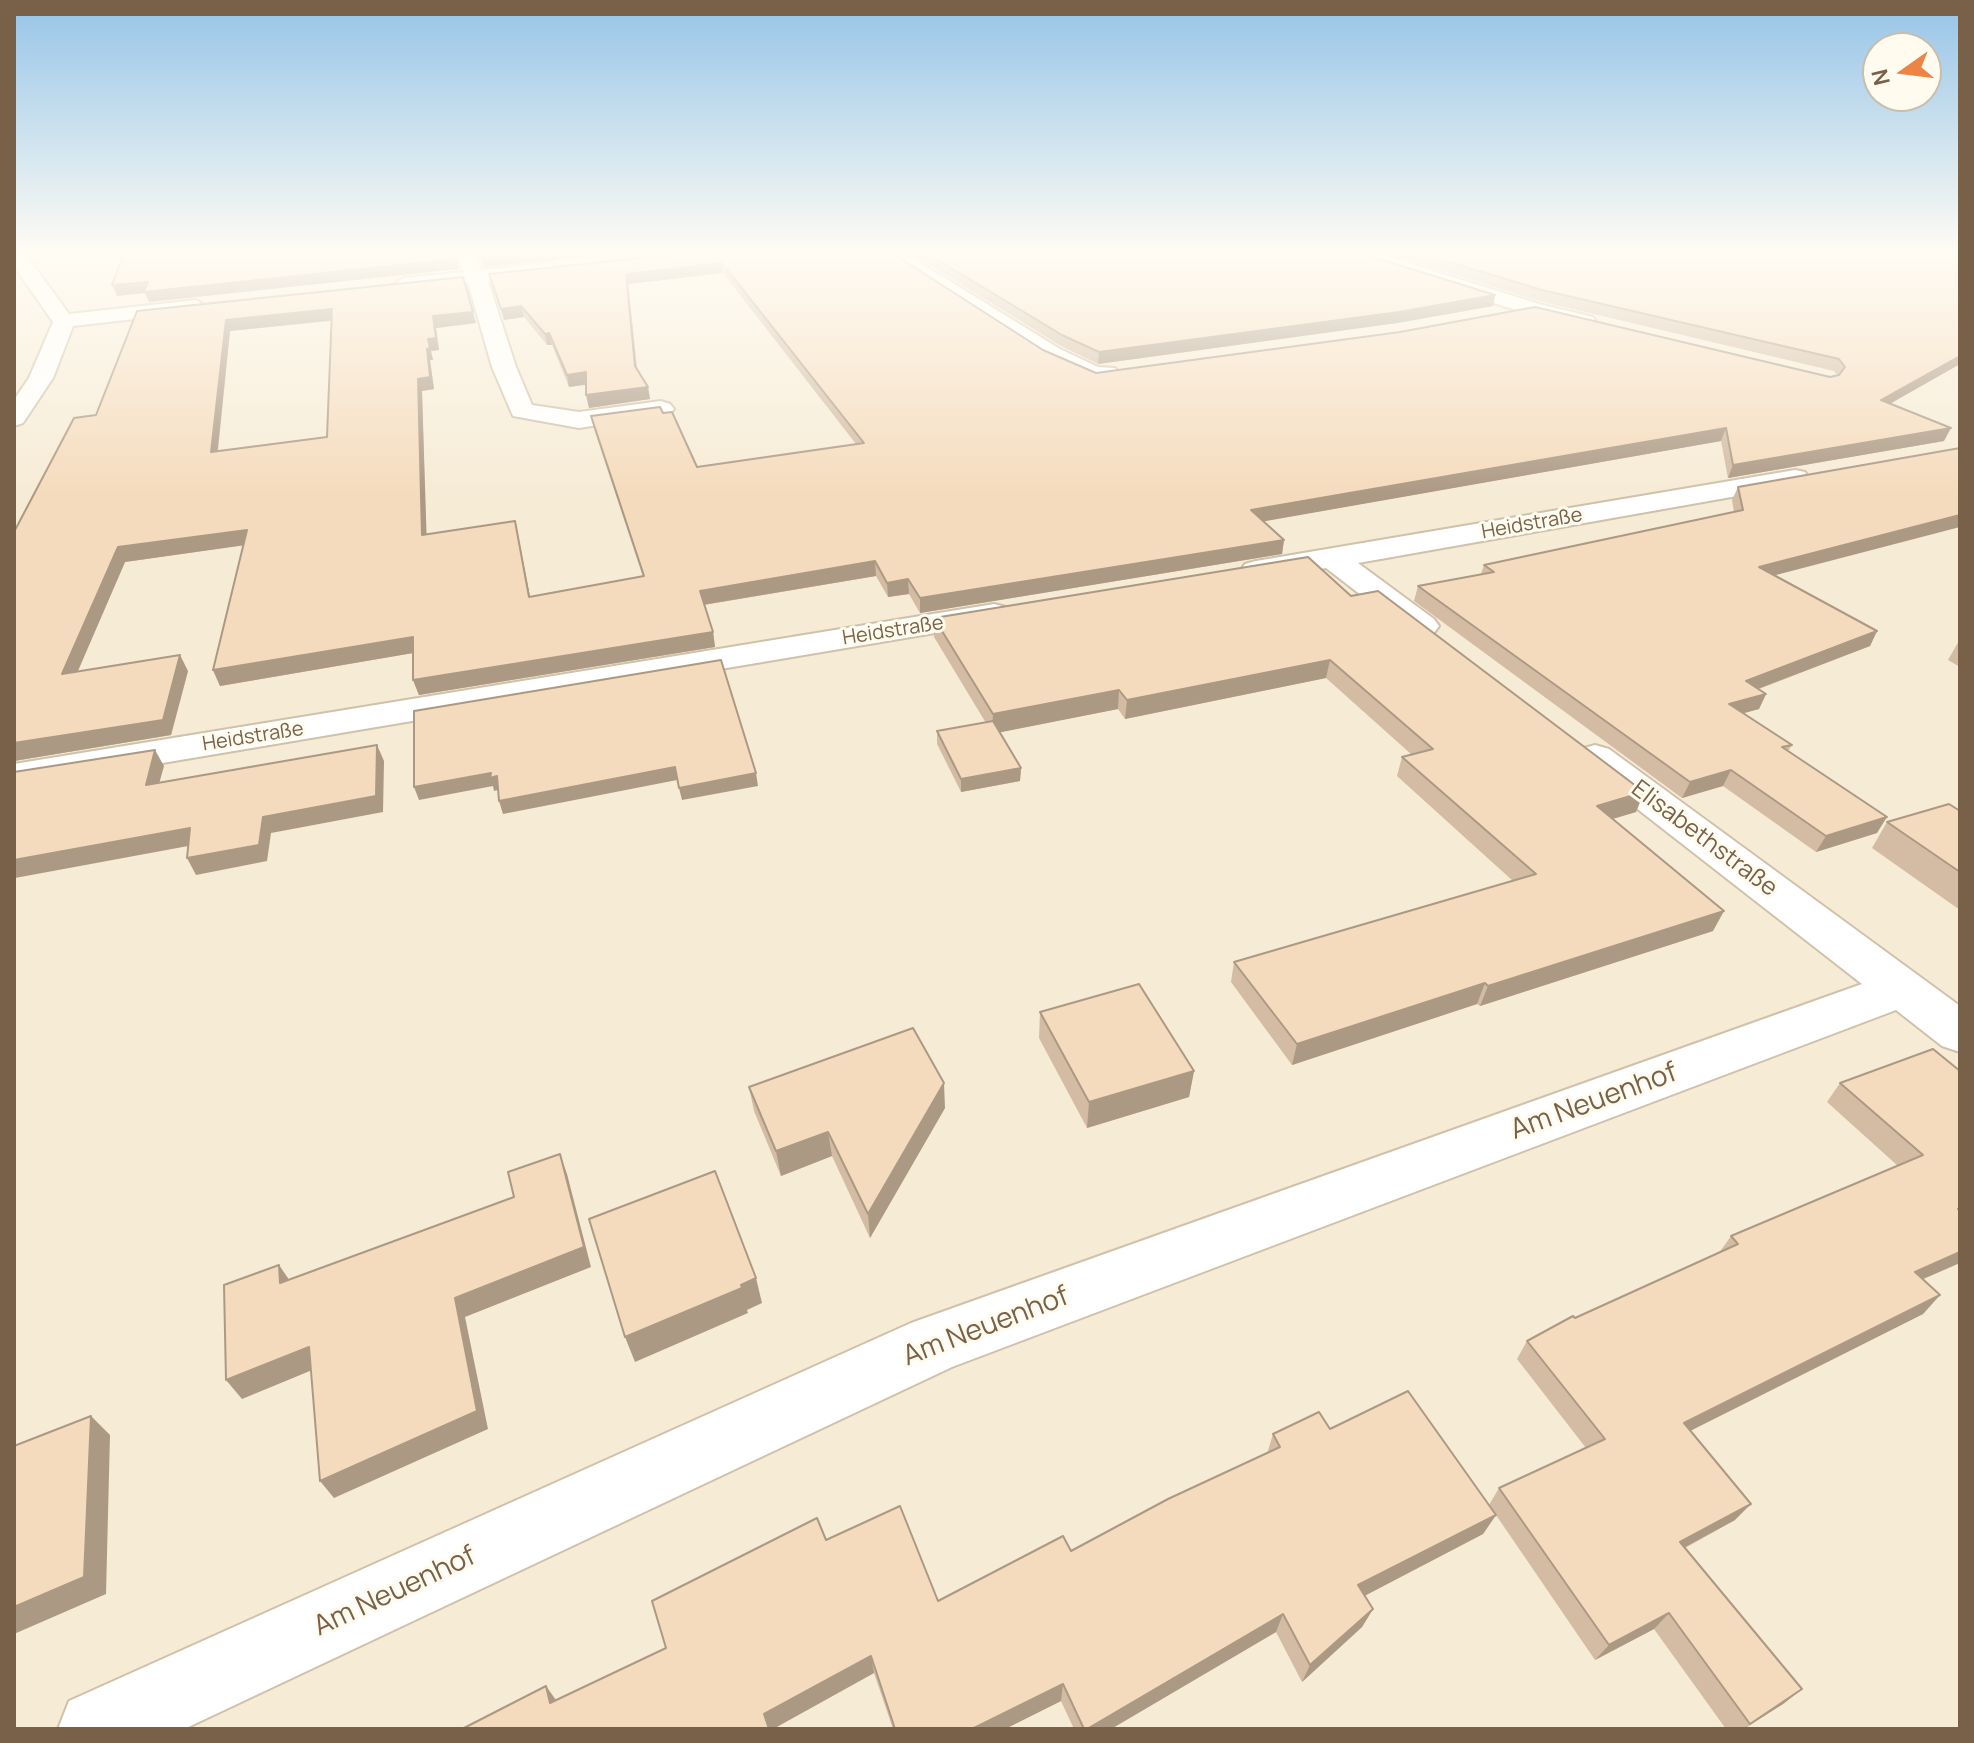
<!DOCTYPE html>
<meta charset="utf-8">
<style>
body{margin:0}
#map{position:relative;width:1974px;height:1743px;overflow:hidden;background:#fef8e7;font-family:Manrope,sans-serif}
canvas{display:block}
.frame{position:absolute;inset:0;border:16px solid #796149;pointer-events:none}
.north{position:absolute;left:1862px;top:32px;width:80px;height:80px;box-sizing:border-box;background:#fffbee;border:2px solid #c9bdac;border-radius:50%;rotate:256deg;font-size:22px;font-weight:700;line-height:32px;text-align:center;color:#796149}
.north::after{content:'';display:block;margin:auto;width:28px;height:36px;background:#ee8346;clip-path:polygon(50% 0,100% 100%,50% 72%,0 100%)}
</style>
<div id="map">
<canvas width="1974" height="1743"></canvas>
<div class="frame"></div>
<div class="north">N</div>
</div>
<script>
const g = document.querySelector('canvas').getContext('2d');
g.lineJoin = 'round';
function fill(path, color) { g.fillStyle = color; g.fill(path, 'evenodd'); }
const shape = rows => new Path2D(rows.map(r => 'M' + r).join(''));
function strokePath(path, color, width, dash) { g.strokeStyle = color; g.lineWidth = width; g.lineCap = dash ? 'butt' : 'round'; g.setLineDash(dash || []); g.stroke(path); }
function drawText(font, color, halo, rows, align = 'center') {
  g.font = font + ' Manrope,sans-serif'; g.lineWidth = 6; g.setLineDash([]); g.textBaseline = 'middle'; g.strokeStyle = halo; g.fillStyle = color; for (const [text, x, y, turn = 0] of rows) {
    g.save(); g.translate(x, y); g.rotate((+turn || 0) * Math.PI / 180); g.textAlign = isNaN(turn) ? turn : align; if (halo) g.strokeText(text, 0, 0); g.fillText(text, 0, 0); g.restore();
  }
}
const residential = shape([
 [14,251,1960,251,1960,1729,14,1729]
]);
const minor = shape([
 [14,251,23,251,69,314,196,300,206,306,196,312,73,326,53,378,23,423,14,426,14,400,29,378,53,322,14,266,14,251],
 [453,251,471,251,482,270,550,263,560,269,550,275,488,281,516,367,532,405,579,412,661,401,670,404,674,409,670,414,579,428,513,416,492,367,468,283,404,290,394,284,404,278,464,272,453,251],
 [879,251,901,251,1060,349,1098,367,1115,368,1119,373,1115,378,1095,382,1044,359,879,251],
 [1341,251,1369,251,1539,304,1593,317,1596,322,1585,328,1525,313,1343,255,1341,251],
 [1795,470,1805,472,1809,478,1805,484,1358,563,1434,619,1439,626,1434,633,1422,636,1410,633,1326,568,1256,581,1245,578,1240,571,1245,564,1256,561,1795,470],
 [994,604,1006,607,1011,614,1006,621,14,788,14,764,994,604],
 [1595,745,1609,749,1960,1006,1960,1052,1942,1046,1896,1010,952,1367,184,1729,58,1729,69,1701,911,1323,1862,984,1581,765,1575,757,1581,749,1595,745]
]);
const wall = shape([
 [475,251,639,251,485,267],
 [709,251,1043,350,1096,373,1830,377,1837,375,1834,371,1539,301,1379,251,1960,251,1960,364,1890,404,1944,441,1728,478,1721,441,1263,521,1284,540,1282,554,920,613,909,594,888,597,876,576,704,605,713,632,715,647,419,695,413,680,413,653,220,686,213,670,243,545,125,562,78,671,188,671,171,735,14,761,96,415,137,311,476,323,436,328,439,350,431,351,433,360,430,360,434,389,422,391,426,534,515,521,530,597,643,577,594,429,591,416,697,467,856,444,723,273,628,284,637,368,648,387,650,399,589,408,586,385,569,387,552,345,547,345,524,317,504,320,489,274],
 [331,321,327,437,218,451,230,331],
 [907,251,1354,251,1495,295,1493,306,1397,323,1098,364,1061,346],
 [1738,487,1775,575,1877,631,1870,646,1759,689,1766,694,1759,709,1744,713,1792,745,1788,751,1877,833,1816,852,1723,786,1682,798,1414,601,1418,586,1481,574,1484,565,1734,512,1732,500],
 [1351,596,1644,792,1636,812,1612,819,1713,931,1480,1006,1477,1004,1292,1065,1231,982,1234,962,1513,881,1397,776,1402,757,1411,754,1326,678,1125,719,1118,709,999,732,1021,768,1020,781,961,792,937,744,937,731,986,723,934,637,934,618],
 [1960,639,1960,667,1948,660],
 [1960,811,1960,910,1872,848,1887,822],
 [1040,1012,1194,1071,1189,1097,1087,1128,1039,1038],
 [1933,1049,1923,1279,1940,1295,1923,1314,1690,1431,1735,1520,1685,1548,1802,1689,1783,1704,1744,1729,1726,1729,1654,1629,1595,1660,1496,1515,1483,1534,1364,1596,1373,1609,1362,1627,1302,1682,1276,1632,1111,1729,1074,1729,1061,1701,1005,1729,893,1729,874,1673,773,1729,462,1729,556,1700,666,1648,826,1540,938,1601,1071,1551,1267,1454,1273,1434,1330,1429,1489,1505,1499,1488,1586,1448,1517,1359,1527,1341,1719,1253,1731,1236,1898,1166,1827,1102,1840,1083],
 [749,1087,945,1108,870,1238,832,1156,781,1176,754,1111]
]);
const shadedWall = shape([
 [537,251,639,251,485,267,482,257],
 [457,259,459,269,149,302,145,293,117,296,112,285],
 [722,263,723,273,628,284,638,378,626,274],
 [1495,295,1493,306,1397,323,1098,364,1099,352],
 [521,306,524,317,504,320,501,309],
 [332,309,335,320,230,331,216,465,211,452,226,320],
 [473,312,476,323,436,328,439,350,431,351,433,360,430,360,434,389,422,391,427,549,422,535,418,379,427,349,433,316],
 [549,333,552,345,547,345,545,334],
 [1960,356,1960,364,1875,412,1881,400],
 [586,372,588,384,569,387,567,375],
 [648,387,650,399,589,408,586,395],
 [1726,428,1721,441,1249,524,1251,510],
 [1951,428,1944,441,1728,478,1733,465],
 [1960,515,1960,527,1753,581,1759,567],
 [515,521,518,535,533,612,529,597],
 [247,530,253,544,125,562,70,689,62,674,118,547],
 [1284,540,1282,554,920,613,920,598],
 [875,561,876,576,702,605,700,591],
 [908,579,909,594,888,597,887,583],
 [1877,631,1870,646,1739,696,1746,681],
 [713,632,715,647,419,695,413,680],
 [413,637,419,652,220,686,213,670],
 [180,655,188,671,171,735,14,761,14,743],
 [1330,660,1326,678,1125,719,1127,700],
 [1119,690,1118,709,992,734,993,714],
 [1766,694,1759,709,1722,719,1729,704],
 [377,745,384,761,383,812,271,833,267,861,196,875,187,858,263,817],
 [155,750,164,766,154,802,146,785],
 [675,767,677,780,503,814,499,801],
 [1021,768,1020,781,961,792,961,779],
 [1731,770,1723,786,1682,798,1690,782],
 [491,773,497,776,501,789,494,791,493,786,419,800,414,787],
 [756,773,758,786,682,800,679,788],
 [1644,792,1636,812,1589,826,1597,806],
 [1887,817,1877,833,1816,852,1826,836],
 [190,828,199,844,15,878,14,882,14,860],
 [1724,911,1713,931,1480,1006,1488,986],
 [1485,983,1477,1004,1292,1065,1297,1044],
 [1194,1071,1189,1097,1087,1128,1089,1102],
 [944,1083,945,1108,870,1238,868,1214],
 [828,1132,832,1156,781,1176,776,1151],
 [560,1154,567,1174,591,1267,465,1317,488,1429,334,1498,320,1481],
 [1960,1252,1960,1263,1898,1290,1915,1272],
 [279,1265,292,1284,280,1283],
 [756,1278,762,1303,747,1310,748,1313,635,1362,625,1337],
 [1940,1295,1923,1314,1670,1441,1684,1423],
 [309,1347,322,1366,242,1399,226,1380],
 [91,1416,110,1435,106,1594,14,1634,14,1607],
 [1751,1504,1735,1520,1665,1558,1680,1542],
 [1496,1515,1483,1534,1349,1604,1358,1585],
 [1373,1609,1362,1627,1302,1682,1310,1665],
 [1669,1613,1654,1629,1595,1660,1609,1645],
 [1283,1614,1276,1632,1111,1729,1087,1729],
 [871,1656,874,1673,773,1729,769,1729,764,1714],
 [1063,1684,1061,1701,1005,1729,972,1729],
 [546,1686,558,1703,550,1703],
 [1802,1689,1783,1704,1743,1729,1750,1724]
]);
const building = shape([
 [125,251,452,251,457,259,144,292,148,282,112,285,125,251],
 [478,251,537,251,482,257,478,251],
 [709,251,889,251,1043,350,1096,373,1400,332,1535,307,1830,377,1839,375,1845,367,1839,359,1542,290,1413,251,1960,251,1960,356,1881,400,1951,428,1733,465,1726,428,1251,510,1284,540,920,598,908,579,887,583,875,561,700,591,713,632,413,680,413,637,213,670,247,530,118,547,62,674,180,655,163,720,14,743,14,532,74,418,96,415,137,311,463,277,473,312,433,316,436,338,428,339,430,348,427,349,430,377,418,379,422,535,515,521,529,597,644,576,591,416,660,407,663,413,672,412,697,467,864,443,722,263,626,274,635,366,648,387,586,395,586,372,567,375,549,333,545,334,521,306,501,309,489,274,709,251],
 [332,309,327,437,211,452,226,320,332,309],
 [923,251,1354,251,1495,295,1399,312,1099,352,1062,335,923,251],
 [1960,448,1960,515,1759,567,1877,631,1746,681,1766,694,1729,704,1792,745,1782,747,1887,817,1826,836,1731,770,1690,782,1418,586,1494,572,1484,565,1743,510,1738,487,1960,448],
 [1308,557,1351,596,1378,591,1644,792,1597,806,1724,911,1488,986,1485,983,1297,1044,1234,962,1536,874,1402,757,1433,749,1330,660,1127,700,1119,690,993,714,934,618,1308,557],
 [721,660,756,773,679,788,675,767,499,801,497,776,490,778,491,773,414,787,414,711,721,660],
 [993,721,1021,768,961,779,937,731,993,721],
 [377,745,376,796,263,817,259,845,187,858,190,828,14,860,14,772,155,750,146,785,377,745],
 [1949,804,1960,811,1960,872,1887,822,1949,804],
 [1139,984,1194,1071,1089,1102,1040,1012,1139,984],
 [913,1028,944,1083,868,1214,828,1132,776,1151,749,1087,913,1028],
 [1933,1049,1960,1071,1960,1208,1958,1209,1960,1211,1960,1252,1915,1272,1940,1295,1684,1423,1751,1504,1680,1542,1802,1689,1750,1724,1669,1613,1609,1645,1499,1488,1605,1439,1527,1341,1573,1316,1575,1318,1738,1244,1731,1236,1923,1155,1840,1083,1933,1049],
 [560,1154,584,1247,455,1298,477,1411,320,1481,309,1347,226,1380,224,1285,279,1265,280,1283,514,1197,508,1172,560,1154],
 [715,1171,756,1278,741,1285,742,1288,625,1337,589,1219,715,1171],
 [1408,1391,1496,1515,1358,1585,1373,1609,1310,1665,1283,1614,1087,1729,1084,1729,1063,1684,972,1729,895,1729,871,1656,764,1714,769,1729,462,1729,546,1686,550,1703,666,1648,652,1601,817,1518,826,1540,900,1506,938,1601,1063,1536,1071,1551,1168,1499,1280,1447,1273,1434,1319,1412,1330,1429,1408,1391],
 [91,1416,84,1577,14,1607,14,1446,91,1416]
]);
const farStreetnames = [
 ["Heidstraße",1532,524,-10],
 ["Heidstraße",893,631,-9],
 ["Heidstraße",253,737,-9]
];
const streetNames = [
 ["Elisabethstraße",1704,839,37]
];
const nearStreetnames = [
 ["Am Neuenhof",1594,1102,-20],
 ["Am Neuenhof",986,1327,-21],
 ["Am Neuenhof",395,1592,-25]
];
fill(residential, '#f6ebd5');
strokePath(minor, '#d0c1ab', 4);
fill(minor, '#fff');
fill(wall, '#d3bca3');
fill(shadedWall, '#ac9984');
fill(building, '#f5dbbd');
strokePath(building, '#ac9984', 2);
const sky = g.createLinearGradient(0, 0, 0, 495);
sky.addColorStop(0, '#95c4e8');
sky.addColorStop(0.51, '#fffcf4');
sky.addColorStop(1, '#fffcf400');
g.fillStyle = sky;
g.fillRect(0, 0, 1974, 495);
drawText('20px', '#796149', '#fffbee', farStreetnames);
drawText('24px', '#796149', '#fffbee', streetNames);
drawText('28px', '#796149', '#fffbee', nearStreetnames);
</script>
